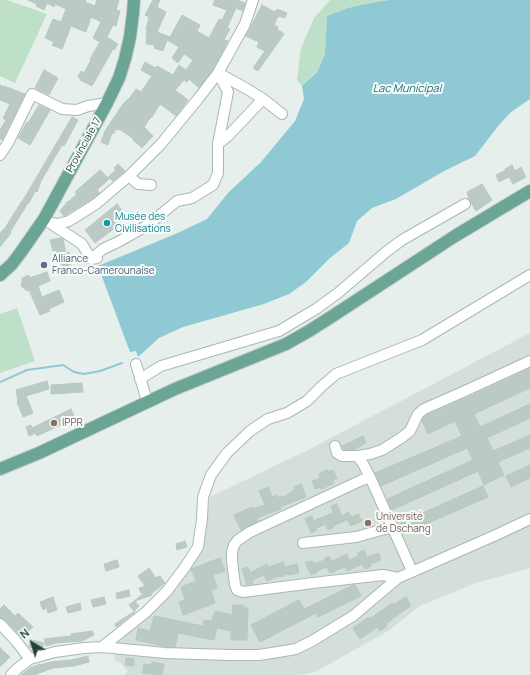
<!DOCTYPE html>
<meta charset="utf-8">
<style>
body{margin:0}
#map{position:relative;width:530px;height:675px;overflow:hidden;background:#e6efeb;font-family:Manrope,sans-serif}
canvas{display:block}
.north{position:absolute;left:12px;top:623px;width:40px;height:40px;-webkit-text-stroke:3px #f7fbf9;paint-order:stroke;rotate:322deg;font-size:11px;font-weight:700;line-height:16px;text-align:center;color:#24423a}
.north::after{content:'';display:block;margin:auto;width:14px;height:18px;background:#24423a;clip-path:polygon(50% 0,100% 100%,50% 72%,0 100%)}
</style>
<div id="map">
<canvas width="530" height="675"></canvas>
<div class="north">N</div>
</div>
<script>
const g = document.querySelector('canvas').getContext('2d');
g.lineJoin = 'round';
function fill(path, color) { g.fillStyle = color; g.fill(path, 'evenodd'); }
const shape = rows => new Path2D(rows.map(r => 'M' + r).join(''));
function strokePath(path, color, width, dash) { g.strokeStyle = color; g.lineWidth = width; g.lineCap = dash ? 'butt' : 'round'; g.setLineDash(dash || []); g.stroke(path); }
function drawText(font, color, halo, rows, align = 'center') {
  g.font = font + ' Manrope,sans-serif'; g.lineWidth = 4; g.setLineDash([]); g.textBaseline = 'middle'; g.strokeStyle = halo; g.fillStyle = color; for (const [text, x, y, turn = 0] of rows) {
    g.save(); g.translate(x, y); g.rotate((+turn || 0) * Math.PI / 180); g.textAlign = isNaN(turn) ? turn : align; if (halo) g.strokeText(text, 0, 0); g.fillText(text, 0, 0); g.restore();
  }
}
const built = shape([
 [530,333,530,568,476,583,420,606,388,631,315,672,300,675,124,675,128,671,119,662,114,661,117,639,171,591,202,550,210,497,310,449]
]);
const green = shape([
 [0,0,7,0,47,14,15,83,0,76],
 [330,0,389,0,365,4,348,8,327,16,325,52,317,71,302,86,297,80,301,48,314,18],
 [17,308,35,361,0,373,0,314]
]);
const water = shape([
 [389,0,530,0,530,99,511,112,499,125,475,156,444,171,396,199,372,208,357,221,349,243,330,258,306,282,289,294,264,304,183,327,159,338,138,357,136,351,130,352,98,266,180,232,207,219,228,193,261,162,295,121,304,99,302,86,317,72,325,53,327,16,348,8,365,4]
]);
const stream = shape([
 [0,382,27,370,63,365,74,372,84,374,100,371,122,363]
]);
const building = shape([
 [28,0,86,0,85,2,95,6,97,0,119,0,116,10,120,11,116,26,113,25,107,37,118,44,114,50,113,49,92,86,80,80,81,79,78,77,81,71,84,73,91,60,90,59,100,42,93,38,101,22,91,17,86,32,71,26,62,49,52,45,54,42,45,38,53,19,61,22,66,9,55,4,54,7,47,3,44,10,36,6,37,4,28,0],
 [153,0,160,0,157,7,166,12,157,32,170,37,182,15,200,25,197,31,209,38,219,19,222,20,227,10,213,5,215,0,237,0,245,3,243,11,236,8,234,12,227,28,230,29,224,40,228,41,213,69,199,88,189,79,187,82,184,80,175,90,188,100,176,116,160,104,152,117,151,117,144,127,153,136,142,148,133,140,134,139,119,129,118,130,116,129,113,134,112,133,108,145,101,142,105,131,123,104,128,99,129,99,136,89,141,92,152,76,141,70,145,62,156,68,157,66,173,75,179,65,186,70,193,60,184,54,178,63,172,58,179,47,167,40,163,51,154,48,155,45,146,44,147,30,146,30,149,17,145,15,153,0],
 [262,5,275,12,277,9,287,13,285,18,278,16,274,25,278,27,277,29,284,34,258,71,253,68,265,51,257,47,259,42,246,36,262,5],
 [44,70,58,78,49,95,35,88,44,70],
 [0,85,4,87,4,86,25,94,2,140,0,139,0,130,6,120,3,118,10,104,0,100,0,85],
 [39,105,50,110,30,145,18,138,27,122,28,123,39,105],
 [72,117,78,120,64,146,62,145,41,181,37,192,35,191,29,203,28,203,10,232,11,233,0,247,0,233,5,228,22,201,22,202,72,117],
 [118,164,125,171,113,181,108,177,116,170,114,168,118,164],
 [512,165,515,171,521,167,526,177,513,184,509,177,499,182,496,175,506,170,505,169,512,165],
 [100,170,109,179,97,190,100,193,92,199,64,216,60,211,68,201,68,202,77,194,75,192,100,170],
 [482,184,492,200,476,211,469,199,467,192,482,184],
 [117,204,128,218,95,243,85,230,117,204],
 [61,238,63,239,66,253,69,252,73,263,63,268,56,250,53,251,50,240,61,238],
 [47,272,50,281,38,286,42,297,59,290,64,302,49,309,50,311,40,315,29,290,27,291,21,286,22,281,22,278,29,275,29,278,47,272],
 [530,368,530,388,474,414,480,427,530,404,530,418,487,438,493,451,530,435,530,448,498,462,504,475,484,485,478,471,392,510,387,499,473,460,467,448,381,486,375,473,462,436,455,421,428,434,422,421,423,418,427,415,469,397,530,368],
 [47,381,49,389,26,396,33,413,23,417,17,402,18,401,16,390,47,381],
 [82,383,83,392,51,394,51,385,82,383],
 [71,409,75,418,37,436,36,433,29,436,26,427,31,425,32,428,71,409],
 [363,436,366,443,353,450,344,449,342,446,363,436],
 [530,465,530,478,511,487,506,476,530,465],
 [327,470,328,472,333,470,337,478,333,481,333,484,321,489,320,487,315,489,312,481,320,478,319,474,327,470],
 [301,484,306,497,280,507,281,509,257,518,258,521,241,530,234,515,252,507,253,509,265,505,259,491,268,487,272,497,276,495,277,498,281,496,282,498,294,490,294,487,301,484],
 [483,486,488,497,403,534,398,524,483,486],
 [337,504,342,516,348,512,352,517,358,514,362,521,351,526,347,520,333,526,334,527,328,530,326,524,316,528,317,530,311,533,305,519,312,516,313,521,333,513,331,506,337,504],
 [185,541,187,547,177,550,176,544,185,541],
 [364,550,367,557,379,553,381,560,370,564,371,566,365,569,362,564,347,571,345,567,330,573,327,567,317,571,318,572,311,575,305,562,313,561,314,564,325,560,324,559,329,556,332,561,347,554,349,560,359,556,358,553,364,550],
 [220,558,225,571,213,575,217,588,211,590,215,603,183,615,179,602,185,600,181,587,196,581,191,569,220,558],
 [117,560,119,567,106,571,104,564,117,560],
 [283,562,285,567,297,564,299,573,289,575,288,574,280,577,279,576,267,581,264,575,252,580,253,583,247,585,242,569,248,567,250,573,267,564,268,567,283,562],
 [149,568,156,578,160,576,165,583,152,593,152,595,135,601,139,606,134,611,129,605,144,593,141,593,139,588,145,586,138,576,149,568],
 [353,585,355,585,361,596,318,617,316,613,260,642,251,625,299,600,304,609,353,585],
 [129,590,130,596,117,599,116,593,129,590],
 [53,597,57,610,48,613,47,608,43,610,40,602,53,597],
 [104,597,106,604,93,607,91,600,104,597],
 [406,597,411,606,399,614,386,624,387,626,380,631,377,627,360,639,353,628,369,617,370,619,392,603,393,605,406,597],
 [80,603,81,610,68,613,66,607,80,603],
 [4,605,15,616,18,613,33,627,22,638,5,620,0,618,0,609,4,605],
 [233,605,244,605,244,608,248,608,247,640,231,640,231,631,217,628,214,640,178,633,175,647,168,647,136,640,138,628,150,631,154,616,203,626,204,620,212,621,215,611,232,615,233,605],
 [135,611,135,612,116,627,115,624,135,611],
 [92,631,94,635,82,641,56,643,46,646,44,639,71,636,71,634,92,631],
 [31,640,44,643,42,649,39,648,39,649,29,647,31,640],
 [0,648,10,657,0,667,0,648],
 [88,656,89,662,74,666,53,668,34,675,21,675,30,668,40,664,40,665,51,662,71,660,88,656],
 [126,658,134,659,134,666,125,665,126,658],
 [152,662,164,664,162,675,143,673,144,664,152,665,152,662]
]);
const minor = shape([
 [218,144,228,92,218,73,247,89,263,99,282,114],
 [0,155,8,143,32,94,62,109,77,110,88,106,107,103],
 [129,176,138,184,151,185],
 [50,223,82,244,91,259,97,258],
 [51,223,58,224,69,221,96,204,129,176,161,144,198,99,218,73,245,24,253,0],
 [91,259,103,249,118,242,148,225,177,201,192,198,213,185,218,173,218,144,228,136,263,99],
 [136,364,147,401],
 [140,379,161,366,279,331,316,309,338,293,386,252,402,240,465,204],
 [335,446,337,453,342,456,357,456,370,454,382,450,401,438,410,431,418,414,424,409,465,391,530,361],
 [357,456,362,462,370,477,412,571],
 [370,477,362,480,250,532,238,540,234,545,232,552,232,561,235,585,237,590,243,592,313,583,383,575,398,578],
 [303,543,356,537,392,527],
 [0,624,16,641,30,659],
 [102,647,146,612,167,591,185,567,198,547,202,519,203,497,211,475,227,453,250,431,268,419,287,413,307,401,322,386,336,374,422,340,530,275],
 [11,675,18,668,30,659,55,652,84,648,102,647,165,653,229,655,259,655,278,652,296,649,312,641,353,616,398,578,496,535,530,519]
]);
const major = shape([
 [0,275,12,264,21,252,44,219,107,103,119,78,125,59,130,37,133,13,134,0],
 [0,469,39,453,175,389,286,344,309,331,331,317,455,236,530,191]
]);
const markers = [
 [107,223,4,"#0f9aa8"],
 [44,265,4,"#5c6f8a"],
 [54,423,4,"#8d6e63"],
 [368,523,4,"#8d6e63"]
];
const streetNames = [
 ["Provinciale 17",84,145,-61]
];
const cultureNames = [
 ["Musée des",115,217],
 ["Civilisations",115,229]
];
const serviceNames = [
 ["Alliance",52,259],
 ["Franco-Camerounaise",52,271]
];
const educationNames = [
 ["IPPR",62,423],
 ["Université",376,517],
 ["de Dschang",376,529]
];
const waterNames = [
 ["Lac Municipal",407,89]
];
fill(built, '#d4dfda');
fill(green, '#bfe0c8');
fill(water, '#8ec9d4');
strokePath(stream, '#8ec9d4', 2);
fill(building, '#bbcac4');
strokePath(building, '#b8c9c2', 1);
strokePath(minor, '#a8b8b2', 12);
strokePath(major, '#c2cac8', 14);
strokePath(minor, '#fff', 10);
strokePath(major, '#6aa596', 12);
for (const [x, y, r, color] of markers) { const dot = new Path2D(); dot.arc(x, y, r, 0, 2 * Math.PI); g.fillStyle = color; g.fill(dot); strokePath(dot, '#f7fbf9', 1.5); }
drawText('10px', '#24423a', '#f7fbf9', streetNames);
drawText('10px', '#0d838f', '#f7fbf9', cultureNames, 'left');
drawText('10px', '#4e5e75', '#f7fbf9', serviceNames, 'left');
drawText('10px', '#785e54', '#f7fbf9', educationNames, 'left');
drawText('italic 11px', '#1c6f80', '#f7fbf9', waterNames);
</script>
